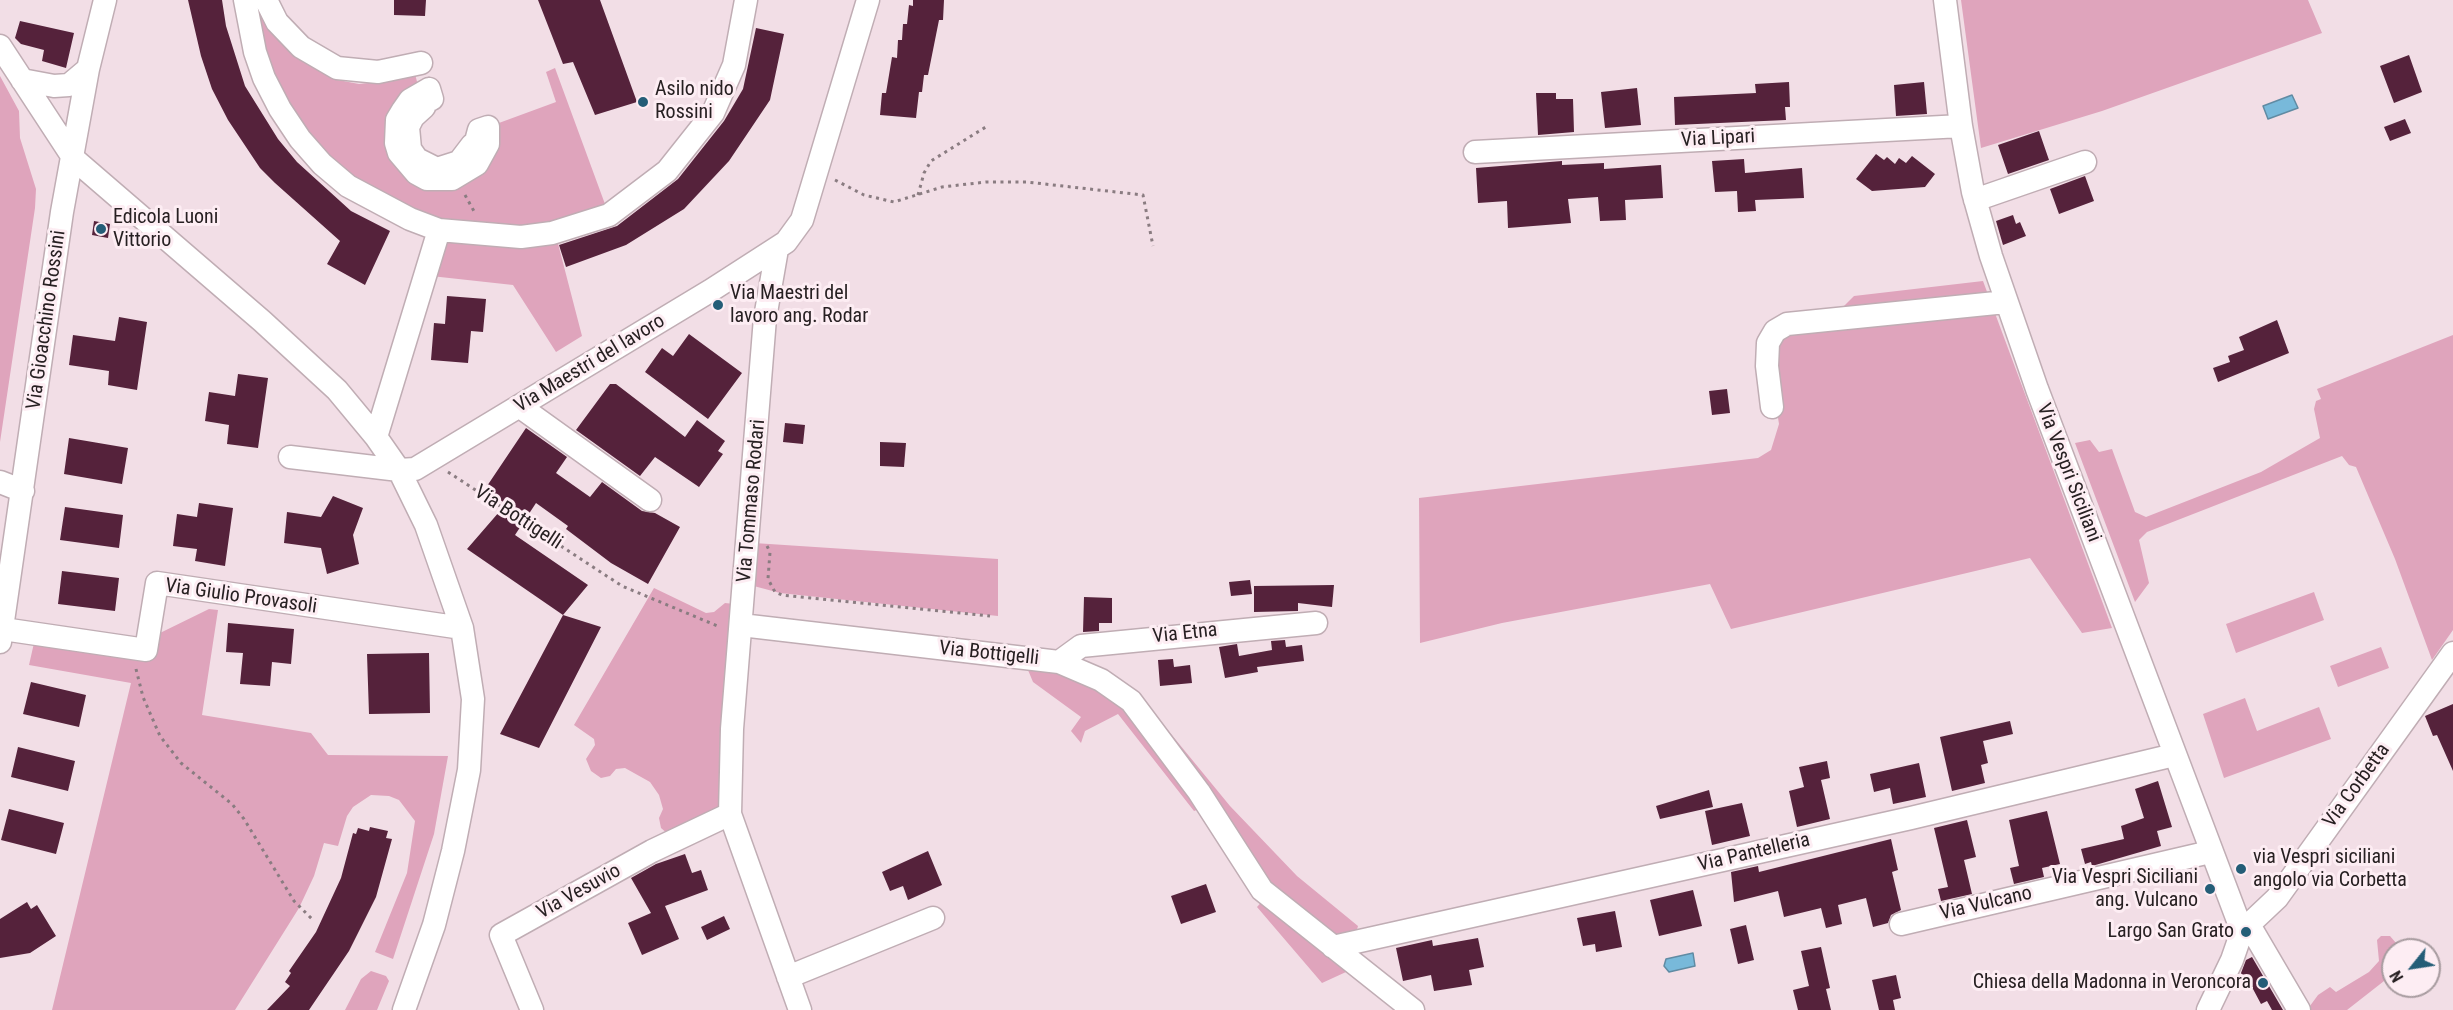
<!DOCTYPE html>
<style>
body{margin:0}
#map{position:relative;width:2453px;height:1010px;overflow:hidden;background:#f2dee6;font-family:"Roboto Condensed",sans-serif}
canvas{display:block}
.north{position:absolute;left:2381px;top:938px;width:60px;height:60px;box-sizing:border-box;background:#fdedf3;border:2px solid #a79b9f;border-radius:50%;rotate:240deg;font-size:16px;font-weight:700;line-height:24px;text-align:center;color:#272022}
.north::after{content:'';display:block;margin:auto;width:21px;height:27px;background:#245d77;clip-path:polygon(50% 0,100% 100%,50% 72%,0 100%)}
</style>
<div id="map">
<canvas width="2453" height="1010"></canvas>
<div class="north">N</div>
</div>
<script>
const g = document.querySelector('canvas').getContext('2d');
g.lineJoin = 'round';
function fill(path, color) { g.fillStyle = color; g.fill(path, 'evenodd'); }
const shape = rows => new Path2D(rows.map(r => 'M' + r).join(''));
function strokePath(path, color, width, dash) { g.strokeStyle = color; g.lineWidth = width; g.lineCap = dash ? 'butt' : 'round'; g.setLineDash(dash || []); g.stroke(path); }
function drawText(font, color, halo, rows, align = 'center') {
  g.font = font + ' "Roboto Condensed",sans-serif'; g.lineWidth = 6; g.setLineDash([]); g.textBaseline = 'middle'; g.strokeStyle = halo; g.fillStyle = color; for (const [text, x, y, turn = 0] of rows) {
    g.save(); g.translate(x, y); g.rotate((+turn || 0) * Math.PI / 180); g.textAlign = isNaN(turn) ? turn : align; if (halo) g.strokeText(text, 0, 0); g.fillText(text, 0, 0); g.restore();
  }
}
const green = shape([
 [1961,0,2308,0,2322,33,2102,111,1981,148],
 [256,1,302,59,338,80,359,84,377,82,415,74,420,93,410,100,427,179,488,127,556,102,546,72,555,68,609,215,555,232,582,336,556,352,513,285,431,276,432,233,406,225,276,113],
 [0,76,19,111,20,138,36,189,35,208,0,442],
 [1983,281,2112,628,2082,633,2030,558,1731,629,1710,584,1502,623,1420,643,1419,498,1758,458,1771,450,1779,424,1770,368,1784,329,1828,322,1854,296],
 [2453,335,2453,630,2432,660,2395,559,2356,467,2349,465,2342,456,2147,532,2139,540,2149,583,2135,602,2075,443,2090,440,2099,452,2112,449,2135,512,2146,517,2261,472,2320,438,2314,409,2316,401,2321,399,2317,389],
 [754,543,998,559,998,616,780,593,750,585],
 [654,588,706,613,714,612,725,603,734,604,719,810,668,834,661,828,659,818,663,809,659,795,650,782,625,768,616,769,610,776,601,778,591,771,586,759,595,745,594,739,574,725],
 [2314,592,2324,620,2236,653,2226,624],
 [209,609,218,610,202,715,311,733,328,755,448,756,434,834,393,959,375,952,407,873,415,821,399,800,389,796,371,795,353,807,347,816,338,846,324,843,314,876,299,908,235,1010,52,1010,131,683,29,665,34,643,123,656,160,633],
 [2381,647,2389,668,2338,687,2330,666],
 [1049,663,1127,705,1202,808,1194,811,1118,714,1085,731,1081,743,1071,731,1081,717,1033,682,1028,670,1037,665],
 [2245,698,2257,731,2319,707,2331,739,2224,778,2203,714],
 [1148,706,1230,806,1297,876,1358,926,1354,940,1334,945,1263,887],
 [1267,896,1348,962,1346,972,1322,983,1257,907],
 [2381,936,2390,936,2402,950,2393,950,2393,974,2347,1010,2307,1010,2318,995,2330,987,2336,992,2369,972,2379,961,2377,940],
 [371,971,386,976,389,981,377,1010,345,1010,361,979]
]);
const water = shape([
 [2292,95,2298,108,2268,119,2263,106,2292,95],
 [1693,953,1695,966,1669,972,1664,966,1666,959,1693,953]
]);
const building = shape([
 [188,0,222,0,226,26,245,86,278,139,297,162,351,211,390,231,365,285,327,264,340,241,275,183,260,168,228,120,212,89,201,56],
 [394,0,426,0,425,16,394,15],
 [538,0,600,0,637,102,595,115,573,62,563,64],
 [913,0,944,0,943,20,939,20,928,75,924,75,922,92,919,92,916,118,880,115,882,93,886,93,892,57,897,58,898,40,902,40,903,24,907,24,909,5,913,6],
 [20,21,74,33,66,68,42,61,44,50,21,44,15,38],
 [756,28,784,34,770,100,729,161,684,209,626,245,566,267,559,245,617,226,678,179,724,121,743,89],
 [2409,55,2422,92,2394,103,2380,66],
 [1789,82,1790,107,1785,107,1786,120,1675,125,1674,97,1756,93,1755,84],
 [1924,82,1927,114,1896,116,1894,85],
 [1637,88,1641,125,1605,128,1601,92],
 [1536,93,1556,93,1556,99,1573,99,1574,132,1538,135],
 [2405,119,2411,133,2390,141,2384,127],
 [2039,131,2049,160,2008,174,1998,145],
 [1876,154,1884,160,1887,157,1895,164,1899,158,1906,163,1912,156,1935,174,1925,187,1872,191,1856,179],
 [1744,159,1745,173,1802,168,1804,198,1755,200,1756,211,1738,212,1737,191,1715,192,1712,161],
 [1562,161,1562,165,1604,163,1604,169,1661,165,1663,198,1625,200,1626,220,1600,221,1598,197,1568,199,1571,223,1508,228,1507,201,1478,203,1476,168],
 [2085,176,2094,201,2059,214,2050,189],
 [2013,215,2016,224,2020,222,2026,236,2003,245,1996,221],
 [94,221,110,224,108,238,92,235],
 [447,296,486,299,483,332,471,331,468,363,431,360,434,323,445,324],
 [119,317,147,322,137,390,108,385,109,371,69,365,73,335,115,341],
 [2277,320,2289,353,2218,382,2213,368,2230,362,2228,356,2244,350,2239,337],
 [689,334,742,373,708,419,645,372,662,348,673,356],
 [238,374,268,378,258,448,227,444,229,425,205,421,209,392,235,396],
 [610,384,616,384,685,437,697,420,725,441,718,451,723,454,699,487,655,457,640,476,576,430],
 [1727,389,1730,413,1712,415,1709,391],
 [785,423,805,425,803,444,783,442],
 [526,428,567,457,556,473,590,497,602,482,642,511,655,513,680,527,648,584,611,563,566,529,568,526,536,503,515,535,588,585,563,615,467,549,506,504,485,489],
 [69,438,128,448,122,484,64,474],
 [880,442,906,443,904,467,880,466],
 [333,496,363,508,353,535,359,564,327,574,321,548,284,543,287,512,321,517],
 [199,503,233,508,225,566,195,561,197,549,173,546,177,514,197,517],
 [65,507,123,515,119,548,60,540],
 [62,571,119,578,115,611,58,604],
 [1250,580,1252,594,1231,596,1229,582],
 [1334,585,1332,607,1298,603,1298,611,1254,612,1254,586],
 [1084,597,1112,598,1112,623,1099,623,1099,631,1083,632],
 [563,615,601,627,539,748,500,734],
 [228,623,294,629,291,664,272,662,270,686,240,684,243,653,226,652],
 [1285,640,1286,647,1302,645,1304,661,1257,667,1258,672,1225,678,1219,647,1237,644,1239,656,1272,650,1271,641],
 [429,653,430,713,369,714,367,654],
 [1173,659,1174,667,1190,665,1192,683,1160,686,1158,660],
 [31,682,86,695,79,727,23,714],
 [2453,704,2453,771,2437,735,2433,736,2425,716],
 [2010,721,2013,734,1983,741,1988,763,1981,765,1985,783,1952,791,1940,737],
 [18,747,75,761,68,791,11,777],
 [1827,761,1830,778,1821,780,1830,819,1797,827,1789,791,1804,787,1799,767],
 [1919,763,1926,797,1893,804,1890,788,1874,792,1870,774],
 [2158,781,2172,827,2157,831,2161,846,2092,866,2091,862,2085,864,2081,849,2124,839,2121,826,2144,818,2135,789],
 [1709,790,1713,807,1660,819,1656,806],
 [1742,803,1750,836,1712,845,1705,811],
 [9,809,64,823,56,854,1,840],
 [2047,811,2060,864,2042,868,2044,877,2014,884,2010,868,2019,866,2009,820],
 [1967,820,1976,857,1964,860,1972,894,1941,901,1938,889,1948,887,1934,828],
 [370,827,388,831,386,838,392,839,376,897,349,951,309,1010,267,1010,290,986,285,982,291,973,289,971,316,932,341,878,353,833,356,834,358,828,369,831],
 [1891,839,1898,870,1892,872,1901,910,1891,915,1888,923,1873,927,1866,898,1838,905,1842,924,1826,928,1821,908,1784,917,1778,891,1734,902,1731,872,1758,866,1759,872],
 [928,851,942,885,908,900,903,886,890,891,882,872],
 [685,854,692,873,701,870,708,890,665,906,679,939,642,955,628,923,651,913,631,878,656,864],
 [1206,884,1216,912,1181,924,1171,896],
 [1693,890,1702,926,1659,936,1650,900],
 [27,902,31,909,37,905,56,936,30,953,0,958,0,919],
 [1615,911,1622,947,1596,952,1595,944,1583,946,1577,918],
 [724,916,730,929,707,940,701,927],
 [1746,925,1754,960,1738,964,1730,929],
 [1478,938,1484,967,1469,970,1472,985,1434,991,1431,975,1403,981,1396,948,1432,940,1433,946],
 [1821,947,1830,988,1826,989,1831,1010,1798,1010,1793,990,1809,986,1801,951],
 [2252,957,2283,1010,2272,1010,2267,1001,2261,1004,2253,989,2250,990,2241,973,2246,960],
 [1896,975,1901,998,1893,1000,1895,1010,1879,1010,1872,980]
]);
const path = shape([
 [835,180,864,195,894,202,942,187,986,182,1027,182,1143,195,1153,246],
 [465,195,475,213],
 [918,195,924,173,931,161,989,125],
 [448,472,622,586,720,627],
 [767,546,770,552,768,579,775,592,782,595,990,616],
 [136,669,143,697,160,736,181,763,232,804,244,819,294,901,313,920]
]);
const minor = shape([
 [245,0,255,52,264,78,280,109,300,139,322,164,348,186,410,219,439,230,521,237,552,233,609,215,667,171,713,113,734,65,746,0],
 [266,0,277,22,301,47,337,68,378,72,421,63],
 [1945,0,1961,126,1973,192,1991,256,2037,389,2242,931],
 [0,46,74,159,262,321,337,390,376,437,399,470,426,525,462,628,473,699,469,770,453,851,434,925,404,1010],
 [22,80,54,86,69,85,88,69],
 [429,89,432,99,423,102,424,107,413,117,408,127,410,149,417,159,437,169,459,162,472,145,475,145,479,130,488,127,488,144,477,164,452,179,427,179,416,173,399,153,396,143,397,120,403,110,410,100,429,89],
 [1475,152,1961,126],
 [1975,200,2085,162],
 [777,249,765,318,732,729,730,814,800,1010],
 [519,406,650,500],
 [1772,407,1767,366,1768,343,1775,331,1787,324,2006,302],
 [376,437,439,230],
 [290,457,399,470,415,469,710,291,786,242,802,220,868,0],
 [0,482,23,491],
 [741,625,1059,662,1101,680,1131,701,1199,792,1262,890,1413,1010],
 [3,629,146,650,157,583,462,628],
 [0,642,62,212,88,69,105,0],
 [1059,662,1081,646,1316,623],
 [2248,923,2299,1010],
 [1901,924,2210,852],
 [1333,947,1911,818,2174,755],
 [788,977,933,918],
 [532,1010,501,935,652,851,730,814],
 [2208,1010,2232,960,2242,931,2277,898,2453,653]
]);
const markers = [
 [643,102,6,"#245d77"],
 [101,229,6,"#245d77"],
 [718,305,6,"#245d77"],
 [2241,869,6,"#245d77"],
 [2210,889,6,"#245d77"],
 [2246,932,6,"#245d77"],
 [2263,983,6,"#245d77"]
];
const poiNames = [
 ["Asilo nido",655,90],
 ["Rossini",655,113],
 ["Edicola Luoni",113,218],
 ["Vittorio",113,241],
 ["Via Maestri del",730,294],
 ["lavoro ang. Rodar",730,317],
 ["via Vespri siciliani",2253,858],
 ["angolo via Corbetta",2253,881],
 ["Via Vespri Siciliani",2198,878,"right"],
 ["ang. Vulcano",2198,901,"right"],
 ["Largo San Grato",2234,932,"right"],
 ["Chiesa della Madonna in Veroncora",2251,983,"right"]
];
const streetNames = [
 ["Via Lipari",1718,139,-3],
 ["Via Gioacchino Rossini",47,320,-82],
 ["Via Maestri del lavoro",590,364,-31],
 ["Via Vespri Siciliani",2068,473,69],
 ["Via Tommaso Rodari",752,501,-85],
 ["Via Bottigelli",518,518,33],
 ["Via Giulio Provasoli",241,597,8],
 ["Via Etna",1185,634,-6],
 ["Via Bottigelli",989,654,6],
 ["Via Corbetta",2357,786,-54],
 ["Via Pantelleria",1754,853,-13],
 ["Via Vesuvio",579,892,-29],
 ["Via Vulcano",1986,904,-13]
];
fill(green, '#dfa4bc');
fill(water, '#78b9da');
strokePath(water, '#608ba3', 1.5);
fill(building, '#55223b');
strokePath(minor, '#c0adb4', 25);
strokePath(path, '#8a7c81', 3, [3, 4.5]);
strokePath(minor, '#fff', 22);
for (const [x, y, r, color] of markers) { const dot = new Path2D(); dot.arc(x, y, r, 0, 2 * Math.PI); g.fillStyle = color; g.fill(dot); strokePath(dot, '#fdedf3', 2); }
drawText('20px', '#272022', '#fdedf3', poiNames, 'left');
drawText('20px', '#272022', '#fdedf3', streetNames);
</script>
